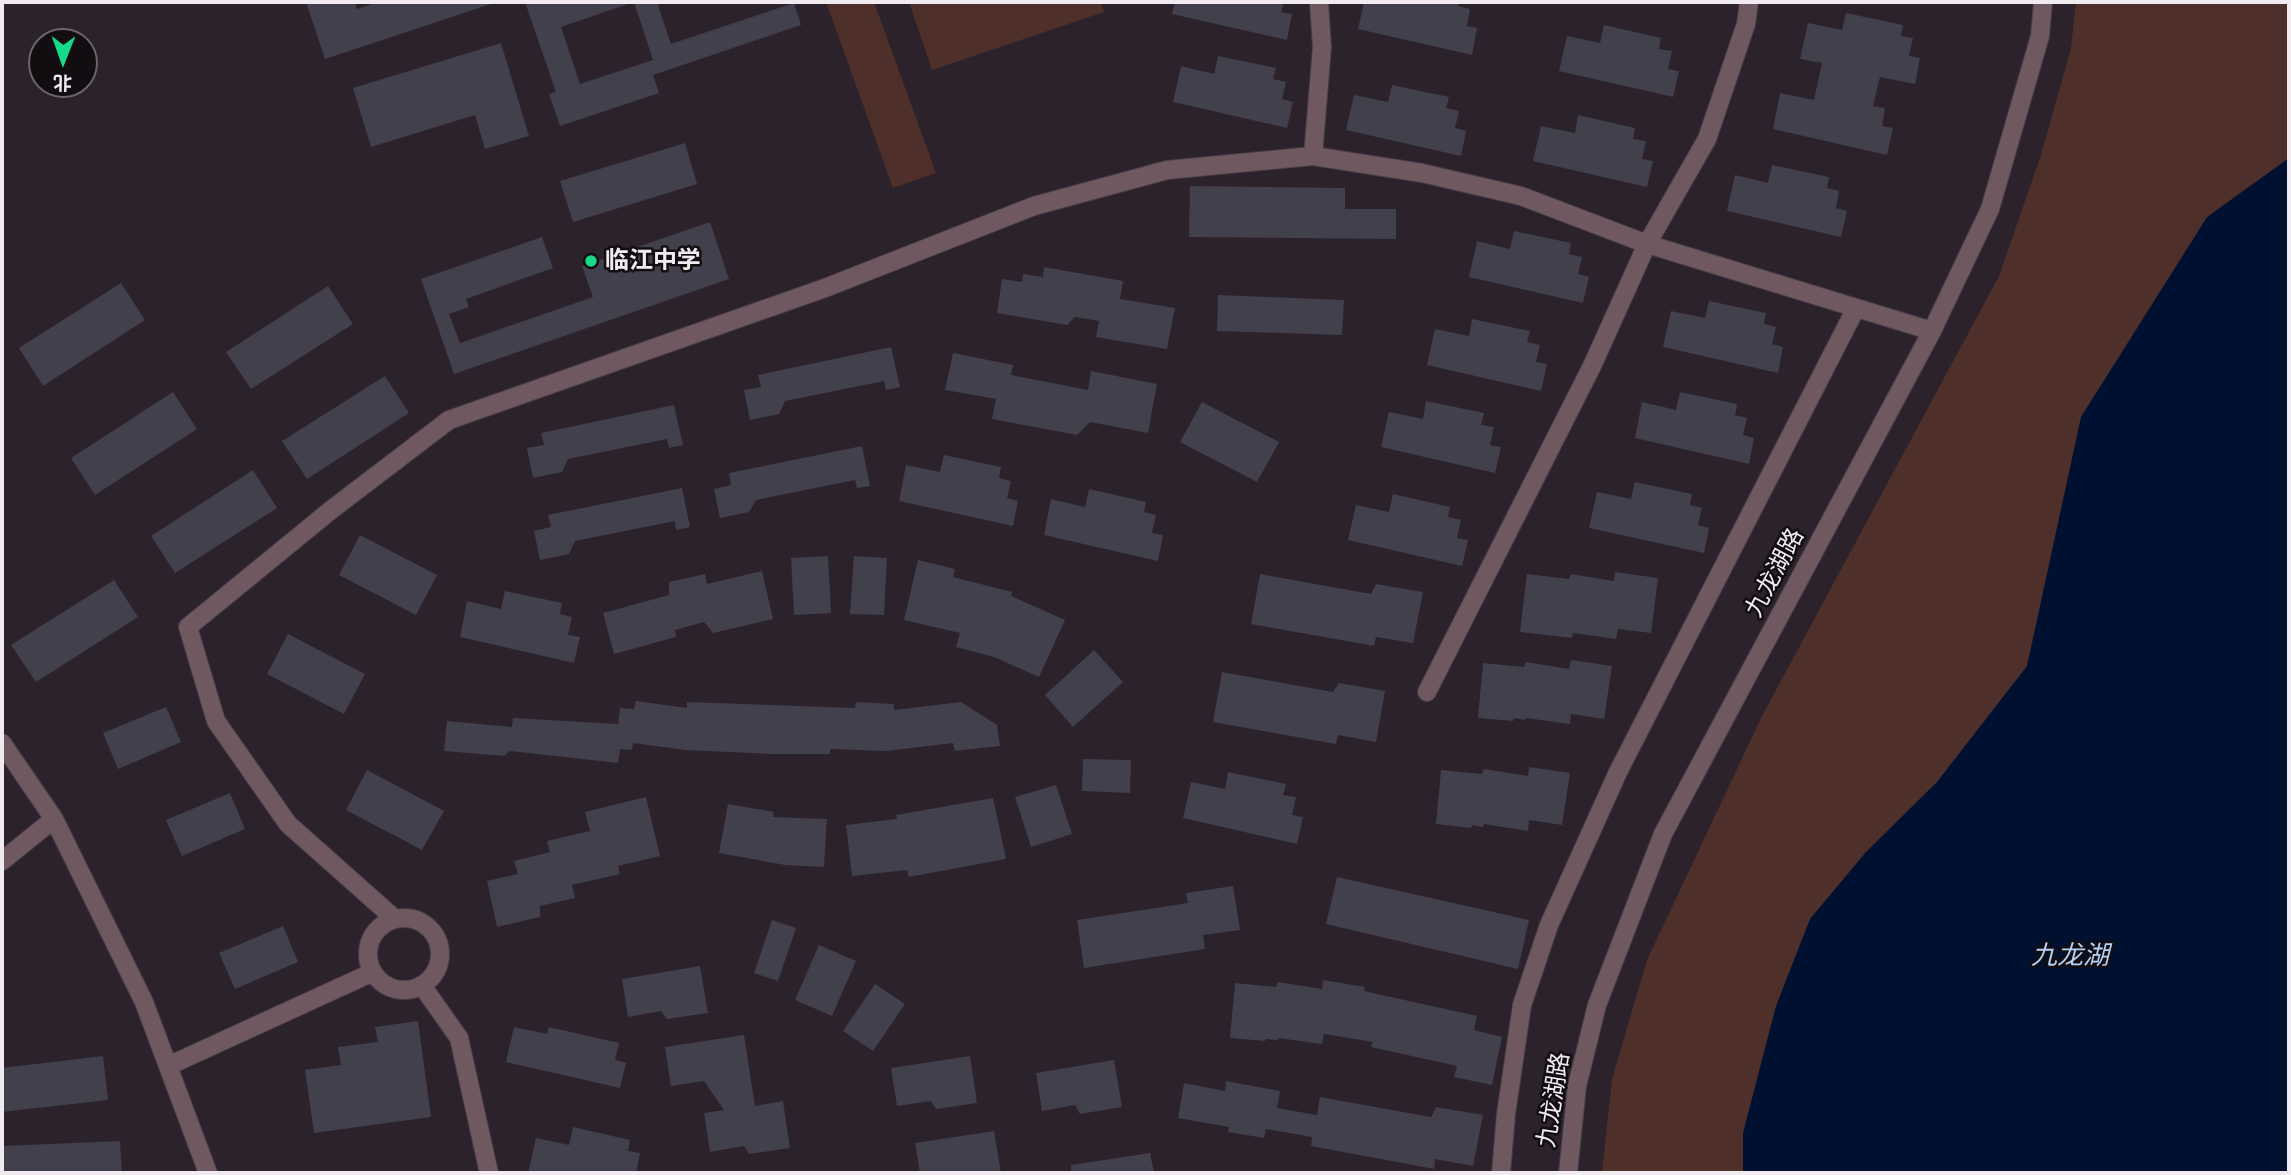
<!DOCTYPE html>
<meta charset="utf-8">
<style>
body{margin:0}
#map{position:relative;width:2291px;height:1175px;overflow:hidden;background:#2b222b;font-family:"Work Sans","Noto Sans SC",sans-serif}
canvas{display:block}
.frame{position:absolute;inset:0;border:4px solid #f1ebf1;pointer-events:none}
.north{position:absolute;left:28px;top:28px;width:70px;height:70px;box-sizing:border-box;background:#110d11;border:2px solid #6b666b;border-radius:50%;rotate:181deg;font-size:19px;font-weight:700;line-height:28px;text-align:center;color:#f1ebf1}
.north::after{content:'';display:block;margin:auto;width:24px;height:32px;background:#16d989;clip-path:polygon(50% 0,100% 100%,50% 72%,0 100%)}
</style>
<div id="map">
<canvas width="2291" height="1175"></canvas>
<div class="frame"></div>
<div class="north">北</div>
</div>
<script>
const g = document.querySelector('canvas').getContext('2d');
g.lineJoin = 'round';
function fill(path, color) { g.fillStyle = color; g.fill(path, 'evenodd'); }
const shape = rows => new Path2D(rows.map(r => 'M' + r).join(''));
function strokePath(path, color, width, dash) { g.strokeStyle = color; g.lineWidth = width; g.lineCap = dash ? 'butt' : 'round'; g.setLineDash(dash || []); g.stroke(path); }
function drawText(font, color, halo, rows, align = 'center') {
  g.font = font + ' "Work Sans","Noto Sans SC",sans-serif'; g.lineWidth = 5; g.setLineDash([]); g.textBaseline = 'middle'; g.strokeStyle = halo; g.fillStyle = color; for (const [text, x, y, turn = 0] of rows) {
    g.save(); g.translate(x, y); g.rotate((+turn || 0) * Math.PI / 180); g.textAlign = isNaN(turn) ? turn : align; if (halo) g.strokeText(text, 0, 0); g.fillText(text, 0, 0); g.restore();
  }
}
const green = shape([
 [826,2,874,2,936,173,893,188],
 [909,2,1101,2,1104,12,932,70],
 [2076,2,2289,2,2289,1173,1602,1173,1612,1079,1647,960,1762,716,1999,276,2041,155,2071,48]
]);
const water = shape([
 [2289,158,2289,1173,1743,1173,1743,1133,1776,1006,1810,919,1866,852,1937,782,2027,666,2081,417,2207,217]
]);
const building = shape([
 [306,2,355,2,357,9,378,2,490,2,491,4,325,59],
 [525,2,628,2,628,4,561,27,580,84,653,60,634,2,657,2,671,44,794,3,801,25,653,75,659,93,560,126,549,94,556,92],
 [1175,2,1284,2,1281,12,1292,14,1287,40,1172,14],
 [1364,2,1459,2,1458,6,1470,9,1467,26,1477,28,1472,55,1358,29],
 [1846,13,1903,25,1901,36,1913,38,1909,56,1920,58,1915,84,1880,77,1873,106,1885,108,1882,126,1893,128,1887,155,1773,129,1780,93,1814,100,1822,63,1800,59,1808,23,1842,30],
 [1604,25,1661,38,1659,49,1672,51,1668,69,1679,71,1673,97,1559,71,1567,36,1600,43],
 [501,43,529,136,485,149,475,115,371,147,353,88],
 [1218,56,1276,68,1273,79,1286,82,1282,99,1293,102,1287,128,1173,102,1181,66,1214,74],
 [1392,85,1449,97,1446,108,1459,111,1455,128,1466,131,1461,156,1346,130,1354,95,1388,102],
 [1578,115,1635,128,1633,139,1646,141,1642,159,1653,161,1647,187,1533,161,1541,126,1575,133],
 [685,143,697,184,573,222,560,181],
 [1772,165,1829,177,1827,188,1839,191,1836,208,1847,211,1841,237,1727,211,1735,175,1768,183],
 [1190,186,1345,188,1345,209,1396,209,1396,239,1189,237],
 [710,222,729,279,454,374,421,279,542,237,553,268,466,299,469,307,449,314,460,343,593,297,582,266],
 [1514,231,1571,243,1569,254,1582,257,1578,274,1589,277,1583,303,1469,277,1477,241,1510,249],
 [1044,267,1123,281,1120,299,1175,308,1167,349,1096,337,1099,321,1075,317,1067,325,997,313,1002,279,1022,282,1023,274,1043,277],
 [121,283,145,320,43,386,19,348],
 [328,286,353,324,251,389,226,352],
 [1218,295,1344,300,1342,335,1217,331],
 [1709,301,1766,313,1764,324,1776,327,1772,344,1783,347,1778,373,1663,347,1671,311,1705,318],
 [1472,319,1530,331,1527,342,1540,345,1536,362,1547,364,1541,391,1427,365,1435,329,1469,336],
 [891,347,900,387,886,390,884,381,785,401,779,414,750,420,744,390,761,387,758,375],
 [953,353,1013,365,1011,375,1088,390,1091,371,1157,384,1148,433,1090,422,1077,435,992,419,996,399,945,390],
 [385,376,409,413,307,479,282,441],
 [173,392,197,429,95,495,71,458],
 [1680,392,1737,404,1735,415,1747,418,1743,435,1754,438,1749,464,1635,438,1642,402,1676,410],
 [1426,401,1484,413,1481,425,1494,427,1490,445,1501,447,1495,473,1381,447,1389,412,1423,419],
 [1202,402,1279,442,1257,482,1180,442],
 [674,405,683,445,669,448,667,439,568,459,562,472,533,478,527,448,544,445,541,433],
 [862,446,870,486,857,488,855,480,756,500,749,512,720,518,714,489,731,485,729,473],
 [944,455,1001,467,999,478,1011,481,1007,498,1018,501,1013,526,899,501,906,465,940,472],
 [253,470,277,508,175,573,151,536],
 [1635,482,1692,494,1690,505,1702,508,1698,525,1709,528,1704,553,1589,528,1597,492,1631,499],
 [682,488,690,527,676,530,675,521,575,541,569,554,540,560,534,531,551,527,548,515],
 [1089,489,1146,502,1144,512,1156,515,1152,533,1163,535,1158,561,1044,535,1051,499,1085,507],
 [1393,494,1450,507,1448,517,1461,520,1457,538,1468,540,1462,566,1348,540,1356,505,1389,512],
 [360,535,437,575,416,615,339,575],
 [828,556,831,613,794,615,791,558],
 [854,556,887,558,884,615,850,614],
 [918,560,955,569,953,577,1012,592,1011,596,1065,620,1039,677,994,657,956,647,960,633,904,620],
 [762,571,773,619,713,633,704,622,675,630,676,637,614,654,603,613,669,595,669,582,705,574,707,584],
 [1615,572,1658,578,1651,633,1618,629,1616,639,1573,633,1572,638,1520,632,1527,574,1569,579,1571,574,1614,581],
 [1260,574,1371,594,1376,584,1423,592,1413,643,1376,637,1374,646,1251,624],
 [114,580,138,617,36,682,11,645],
 [505,591,562,603,560,614,572,617,568,635,580,637,574,663,460,637,467,601,501,609],
 [288,634,365,674,344,714,267,674],
 [1094,650,1123,682,1073,727,1045,695],
 [1571,660,1612,666,1604,719,1571,714,1570,724,1526,718,1525,720,1514,718,1513,721,1478,718,1483,663,1524,667,1526,662,1569,669],
 [1222,672,1333,692,1339,683,1385,691,1376,742,1338,735,1336,744,1213,722],
 [636,701,687,708,687,702,855,708,856,702,894,704,894,710,961,702,997,725,1000,746,955,751,953,743,886,751,830,749,830,754,773,754,685,750,633,743,632,750,620,749,618,763,510,751,504,756,444,751,447,721,512,727,513,718,618,724,620,708,634,709],
 [166,707,181,742,118,769,103,733],
 [1083,759,1131,760,1130,793,1082,791],
 [1529,767,1570,773,1562,825,1529,820,1528,831,1484,824,1483,827,1472,825,1471,828,1436,824,1441,770,1482,774,1484,769,1528,776],
 [367,770,444,811,422,850,346,810],
 [1228,772,1286,784,1283,795,1296,797,1292,815,1303,817,1297,844,1183,818,1191,782,1225,789],
 [1056,785,1072,834,1031,847,1015,797],
 [230,793,245,829,182,856,166,820],
 [646,797,660,856,618,866,620,874,572,885,575,898,540,906,540,917,497,927,487,881,518,874,514,861,550,852,547,841,590,831,585,812],
 [993,798,1006,859,909,877,907,870,852,876,846,825,897,819,896,815],
 [728,804,774,812,773,817,827,819,824,867,785,865,719,853],
 [1337,877,1529,920,1518,969,1326,924],
 [1233,886,1240,930,1203,935,1205,949,1084,968,1077,920,1188,903,1186,893],
 [772,920,796,928,778,981,754,973],
 [283,926,298,962,235,989,219,953],
 [819,945,856,961,832,1016,795,1000],
 [700,966,708,1013,667,1019,661,1011,628,1017,622,979],
 [1323,980,1365,987,1364,991,1477,1016,1474,1030,1502,1037,1492,1085,1454,1077,1457,1066,1371,1047,1373,1042,1324,1034,1322,1044,1278,1038,1278,1040,1266,1039,1265,1041,1230,1038,1235,983,1276,987,1278,982,1322,989],
 [875,984,905,1004,873,1051,843,1031],
 [418,1021,431,1117,314,1133,305,1070,341,1065,338,1047,378,1042,375,1027],
 [514,1027,547,1034,549,1027,619,1043,615,1060,626,1063,620,1088,506,1062],
 [744,1035,755,1106,783,1101,790,1148,749,1154,744,1146,710,1152,704,1113,724,1110,704,1081,671,1086,665,1047],
 [103,1056,108,1100,2,1112,2,1068],
 [970,1056,977,1103,936,1109,931,1101,897,1106,891,1068],
 [1114,1060,1122,1107,1080,1114,1075,1105,1042,1111,1036,1073],
 [1226,1081,1280,1091,1277,1108,1317,1115,1320,1097,1431,1117,1436,1107,1483,1115,1473,1166,1435,1159,1434,1169,1311,1146,1312,1137,1266,1129,1264,1138,1228,1132,1229,1127,1178,1118,1184,1083,1225,1091],
 [573,1127,630,1140,628,1151,640,1153,636,1173,528,1173,536,1138,569,1145],
 [994,1131,1001,1173,920,1173,915,1143],
 [120,1141,122,1173,2,1173,2,1146],
 [1150,1153,1154,1173,1071,1173,1071,1165]
]);
const minor = shape([
 [1313,156,1322,47,1319,2],
 [1427,692,1593,364,1647,244,1707,139,1746,24,1749,2],
 [2,743,54,819,144,1002,208,1173],
 [2,861,54,819],
 '368 954a36 36 0 1 1 72 0a36 36 0 1 1-72 0Z',
 [395,919,288,824,216,721,188,627,331,510,449,420,825,288,1034,206,1167,170,1313,156,1422,173,1521,196,1647,244,1932,331],
 [423,987,459,1038,489,1173],
 [168,1066,371,973],
 [1501,1173,1506,1114,1522,1005,1549,925,1618,772,1856,308],
 [1568,1173,1577,1086,1597,1005,1663,834,1932,331,1990,209,2040,36,2043,2]
]);
const markers = [
 [591,261,7,"#16d989"]
];
const poiNames = [
 ["临江中学",605,261]
];
const streetNames = [
 ["九龙湖路",1775,573,-62],
 ["九龙湖路",1554,1100,-81]
];
const waterNames = [
 ["九龙湖",2070,956]
];
fill(green, '#4f2f29');
fill(water, '#001030');
fill(building, '#41404c');
strokePath(minor, '#473e47', 20);
strokePath(minor, '#6f5860', 18);
for (const [x, y, r, color] of markers) { const dot = new Path2D(); dot.arc(x, y, r, 0, 2 * Math.PI); g.fillStyle = color; g.fill(dot); strokePath(dot, '#110d11', 2.5); }
drawText('bold 24px', '#f1ebf1', '#110d11', poiNames, 'left');
drawText('24px', '#f1ebf1', '#110d11', streetNames);
drawText('italic 26px', '#b5d0f6', '#110d11', waterNames);
</script>
